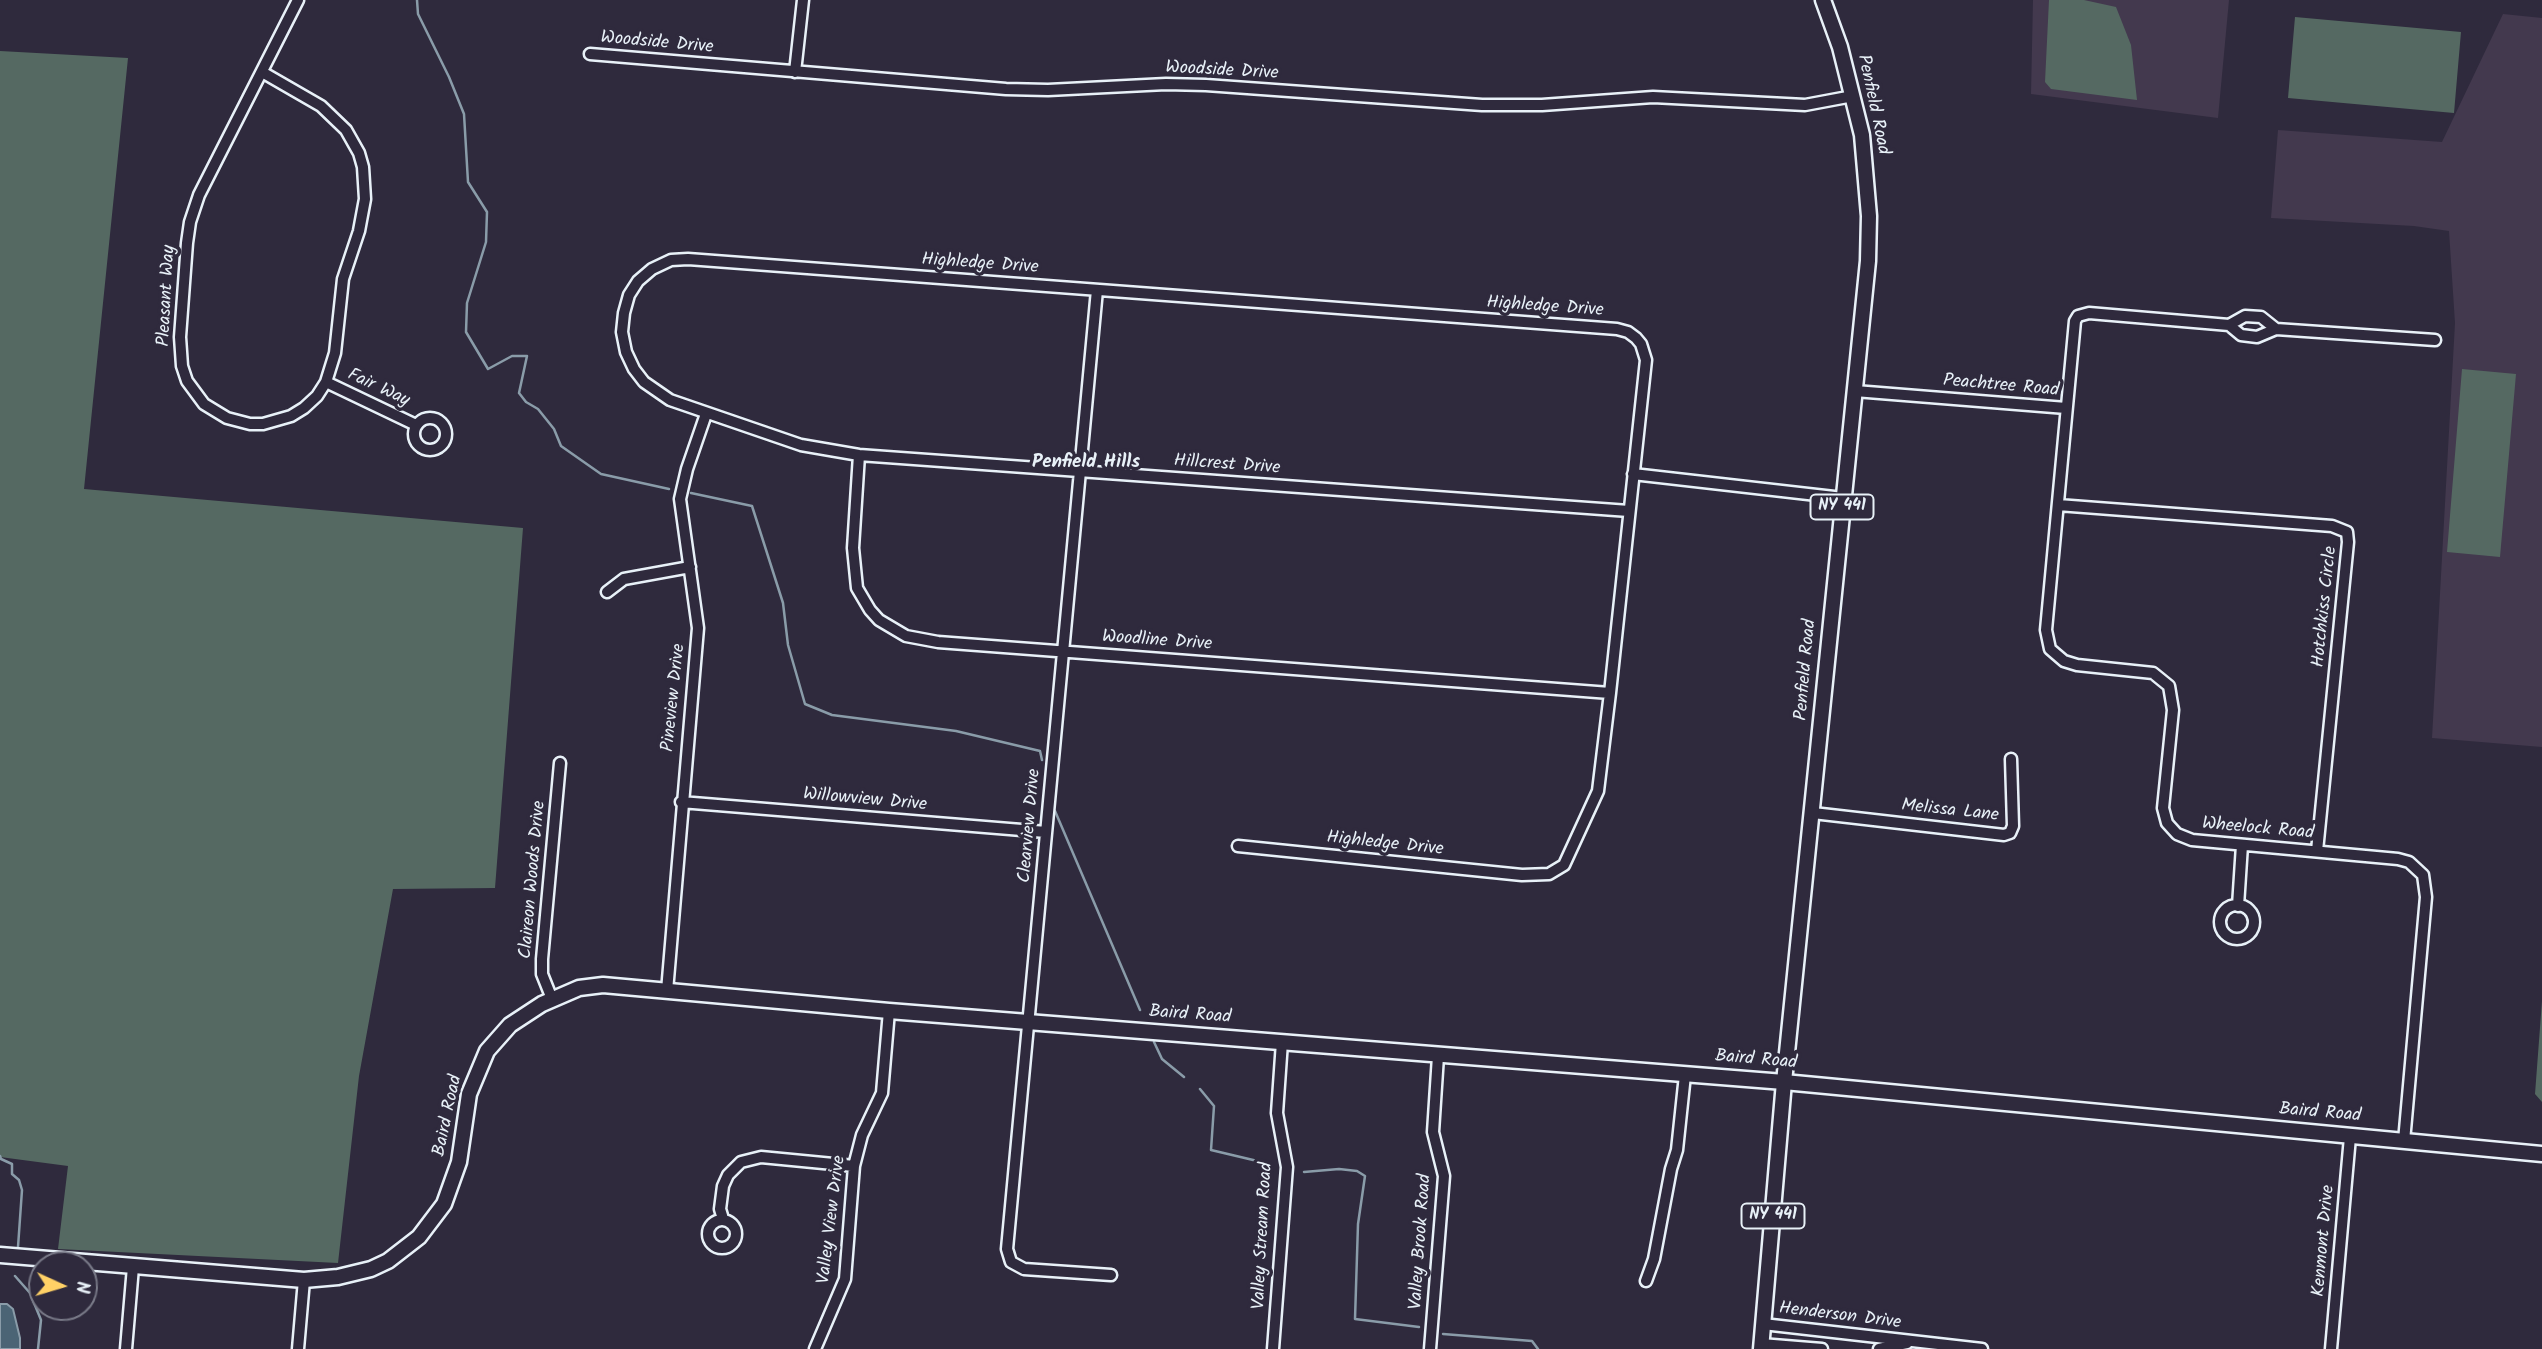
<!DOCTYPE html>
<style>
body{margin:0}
#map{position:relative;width:2542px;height:1349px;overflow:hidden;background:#2f2a3d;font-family:Kalam,sans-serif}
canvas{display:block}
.north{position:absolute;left:28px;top:1251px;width:70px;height:70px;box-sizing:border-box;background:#2f2a3d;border:2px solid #797a88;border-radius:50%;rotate:94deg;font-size:19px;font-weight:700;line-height:28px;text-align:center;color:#e8f1f8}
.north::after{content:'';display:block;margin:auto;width:24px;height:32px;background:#ffd166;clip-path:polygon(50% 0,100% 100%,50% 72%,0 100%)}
</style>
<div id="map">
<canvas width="2542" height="1349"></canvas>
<div class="north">N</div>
</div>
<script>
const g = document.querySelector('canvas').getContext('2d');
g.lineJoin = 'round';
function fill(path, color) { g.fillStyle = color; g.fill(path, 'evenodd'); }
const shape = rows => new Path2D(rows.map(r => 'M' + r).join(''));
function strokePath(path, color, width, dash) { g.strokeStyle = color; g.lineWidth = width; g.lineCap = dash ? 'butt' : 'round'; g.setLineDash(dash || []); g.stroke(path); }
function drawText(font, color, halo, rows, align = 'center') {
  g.font = font + ' Kalam,sans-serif'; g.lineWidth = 7; g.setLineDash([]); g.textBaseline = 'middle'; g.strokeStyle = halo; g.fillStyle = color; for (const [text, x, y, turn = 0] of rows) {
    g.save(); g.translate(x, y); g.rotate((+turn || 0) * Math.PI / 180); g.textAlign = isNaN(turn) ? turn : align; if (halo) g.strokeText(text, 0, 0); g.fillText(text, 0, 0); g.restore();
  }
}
const built = shape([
 [2033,0,2229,0,2218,118,2031,94],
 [2503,14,2542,18,2542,747,2432,738,2455,323,2449,231,2414,226,2271,218,2278,130,2442,142]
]);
const green = shape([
 [2049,0,2084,0,2116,7,2131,45,2137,100,2051,89,2045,82],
 [2295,17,2461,32,2454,113,2288,98],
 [0,51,128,58,84,489,523,528,495,888,393,889,359,1076,338,1263,58,1249,68,1166,0,1157],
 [2462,369,2516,374,2500,557,2447,552],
 [2542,1001,2542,1102,2535,1094]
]);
const water = shape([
 [0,1304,7,1304,13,1309,20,1338,20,1349,0,1349,0,1304]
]);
const stream = shape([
 [417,0,418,14,449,77,464,114,468,182,487,212,486,242,467,303,466,332,488,369,512,356,527,356,519,393,526,402,538,409,554,429,561,446,601,474,669,489],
 [691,493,752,506,783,603,788,645,805,704,832,715,956,731,1040,751,1042,760],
 [1055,811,1140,1010],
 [1154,1042,1162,1059,1184,1077],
 [1200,1089,1214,1106,1211,1150,1270,1164],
 [0,1156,1,1159,12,1164,12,1174,19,1180,22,1190,18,1247],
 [1304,1172,1339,1169,1357,1171,1365,1176,1358,1224,1355,1319,1419,1327],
 [15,1276,30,1293,41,1320,38,1349],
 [1443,1334,1532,1341,1538,1349]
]);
const street = shape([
 [590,54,1006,89,1048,90,1166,84,1206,85,1482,105,1542,105,1653,97,1805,105,1853,96],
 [262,72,321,106,346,130,359,153,363,167,365,199,359,231,343,279,335,353,326,382,317,396,304,408,291,416,263,424,250,424,227,418,204,404,187,381,182,366,180,337,187,243,190,222,199,195,298,0],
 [795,72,803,0],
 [1097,290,1007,1249,1011,1262,1024,1269,1111,1275],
 [2229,325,2245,316,2261,317,2276,329],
 [326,382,416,425],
 [1855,391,2066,408],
 '414 434a16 16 0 1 1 32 0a16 16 0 1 1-32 0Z',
 [859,455,853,548,857,588,870,610,879,620,906,636,938,642,1610,693],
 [1633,474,1843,498],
 [2058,505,2332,526,2347,532,2348,542,2317,851],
 [607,592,624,579,690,567],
 [681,802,1046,832],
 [1813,813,2004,835,2010,833,2013,826,2011,759],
 [1238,846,1522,875,1549,874,1564,865,1598,791,1610,693,1646,360,1641,344,1636,338,1628,332,1617,329,688,259,671,260,652,269,638,281,629,295,624,313,622,332,626,352,634,369,644,382,670,400,801,445,859,455,1629,511],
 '2220 922a17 17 0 1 1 34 0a17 17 0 1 1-34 0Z',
 [2238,906,2242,845],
 [667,991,698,628,680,499,687,469,706,414],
 [552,999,542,974,542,959,560,763],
 [2404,1141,2426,897,2423,875,2409,862,2398,859,2192,840,2177,834,2167,823,2163,808,2173,710,2169,686,2153,673,2077,665,2064,661,2050,649,2046,630,2075,321,2078,316,2089,313,2229,325,2241,335,2257,337,2276,329,2435,340],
 [723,1219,720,1209,723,1186,728,1175,741,1162,761,1157,854,1166],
 '708 1234a14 14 0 1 1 28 0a14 14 0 1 1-28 0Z',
 [1646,1281,1654,1259,1671,1169,1677,1150,1685,1075],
 [1763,1324,1982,1349],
 [1761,1344,1822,1349],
 [126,1349,133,1267],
 [298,1349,304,1280],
 [815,1349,845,1279,854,1166,862,1135,882,1093,889,1011],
 [1273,1349,1287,1167,1277,1113,1282,1042],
 [1430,1349,1444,1176,1433,1132,1438,1056],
 [1879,1349,1907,1343],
 [2331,1349,2350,1137]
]);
const secondary = shape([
 [0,1255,304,1280,338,1277,371,1269,388,1261,419,1237,444,1204,459,1162,469,1094,487,1051,510,1025,542,1004,579,988,603,985,889,1011,1784,1082,2542,1154]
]);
const primary = shape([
 [1761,1349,1784,1082,1868,261,1869,216,1862,135,1840,47,1823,0]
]);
const shields = [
 [1842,507,63],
 [1773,1216,63]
];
const shieldNames = [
 ["NY 441",1842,507],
 ["NY 441",1773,1216]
];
const streetNames = [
 ["Woodside Drive",657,44,5],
 ["Woodside Drive",1222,72,3],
 ["Penfield Road",1872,105,78],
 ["Highledge Drive",980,265,4],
 ["Pleasant Way",168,296,-87],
 ["Highledge Drive",1545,308,4],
 ["Peachtree Road",2001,387,5],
 ["Fair Way",378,389,25],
 ["Hillcrest Drive",1227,466,4],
 ["Hotchkiss Circle",2326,607,-84],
 ["Woodline Drive",1157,642,4],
 ["Penfield Road",1807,670,-85],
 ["Pineview Drive",675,698,-84],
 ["Willowview Drive",865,801,5],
 ["Melissa Lane",1950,812,6],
 ["Clearview Drive",1031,826,-85],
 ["Wheelock Road",2258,830,5],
 ["Highledge Drive",1385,845,6],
 ["Claireon Woods Drive",534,880,-85],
 ["Baird Road",1190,1016,4],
 ["Baird Road",1756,1061,5],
 ["Baird Road",2320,1114,5],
 ["Baird Road",449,1116,-78],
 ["Valley View Drive",833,1220,-83],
 ["Valley Stream Road",1264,1236,-87],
 ["Kenmont Drive",2325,1241,-85],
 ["Valley Brook Road",1422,1242,-86],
 ["Henderson Drive",1840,1317,7]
];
const neighbourhoodNames = [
 ["Penfield Hills",1086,464]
];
fill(built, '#43394e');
fill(green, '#556962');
fill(water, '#4b6475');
strokePath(water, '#8a9ca9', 2);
strokePath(stream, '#8a9ca9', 2.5);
strokePath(street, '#e8f1f8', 15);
strokePath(secondary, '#e8f1f8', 19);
strokePath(primary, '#e8f1f8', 19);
strokePath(street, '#2f2a3d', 10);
strokePath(secondary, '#2f2a3d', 14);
strokePath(primary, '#2f2a3d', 14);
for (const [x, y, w] of shields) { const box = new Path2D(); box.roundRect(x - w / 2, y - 12.5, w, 25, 5); g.fillStyle = '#2f2a3d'; g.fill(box); strokePath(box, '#e8f1f8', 2); }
drawText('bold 16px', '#e8f1f8', null, shieldNames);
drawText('18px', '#e8f1f8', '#2f2a3d', streetNames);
drawText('bold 19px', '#e8f1f8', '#2f2a3d', neighbourhoodNames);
</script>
